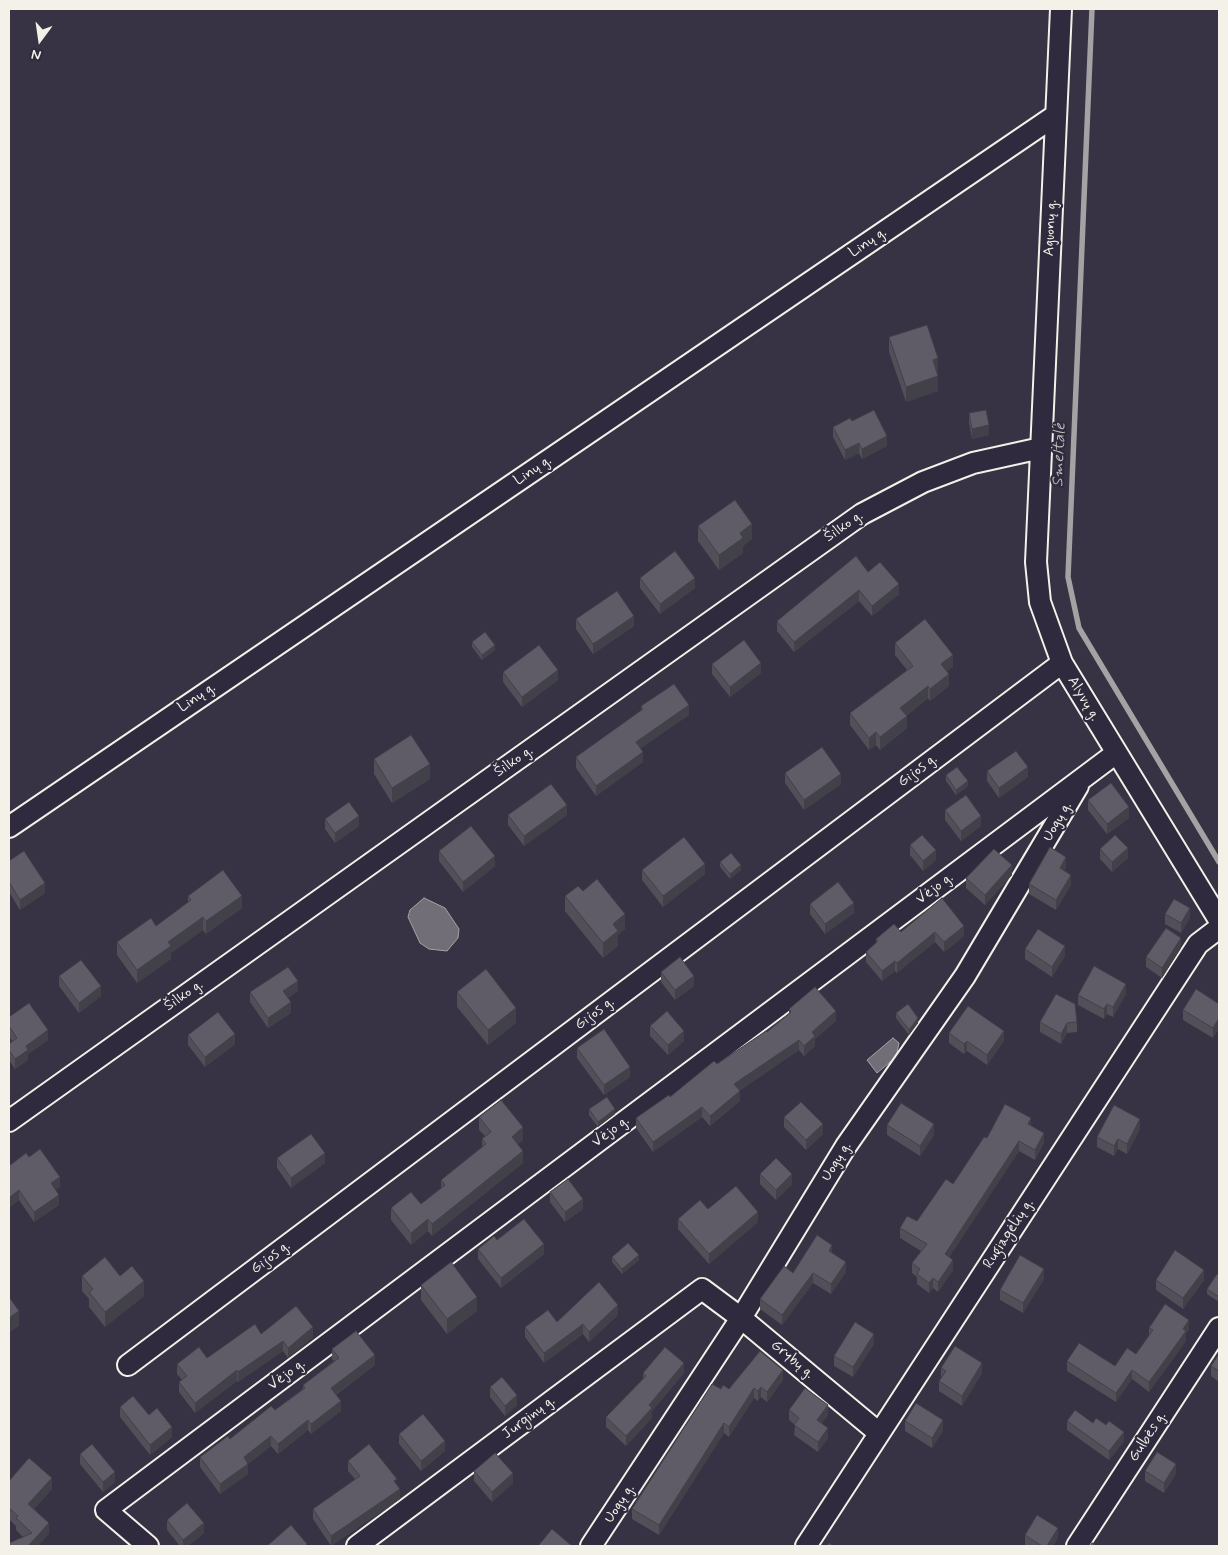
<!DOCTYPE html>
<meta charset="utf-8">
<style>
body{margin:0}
#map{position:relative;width:1228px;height:1555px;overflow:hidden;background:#373244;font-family:Mynerve,sans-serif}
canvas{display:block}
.frame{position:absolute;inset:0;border:10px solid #f4f1e8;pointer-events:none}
.north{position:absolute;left:15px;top:15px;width:50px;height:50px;-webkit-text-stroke:4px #2f2a3d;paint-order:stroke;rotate:194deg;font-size:14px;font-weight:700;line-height:20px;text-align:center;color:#f4f1e8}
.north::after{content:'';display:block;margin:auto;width:18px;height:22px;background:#f4f1e8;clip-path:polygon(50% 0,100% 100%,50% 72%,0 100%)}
</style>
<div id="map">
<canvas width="1228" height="1555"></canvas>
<div class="frame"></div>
<div class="north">N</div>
</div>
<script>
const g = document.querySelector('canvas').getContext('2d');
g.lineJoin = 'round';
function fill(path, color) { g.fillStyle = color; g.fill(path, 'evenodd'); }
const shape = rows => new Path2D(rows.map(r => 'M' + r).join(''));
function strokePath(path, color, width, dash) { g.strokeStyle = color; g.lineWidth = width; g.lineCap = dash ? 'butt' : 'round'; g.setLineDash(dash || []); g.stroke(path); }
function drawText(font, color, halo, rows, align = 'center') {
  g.font = font + ' Mynerve,sans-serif'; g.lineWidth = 4.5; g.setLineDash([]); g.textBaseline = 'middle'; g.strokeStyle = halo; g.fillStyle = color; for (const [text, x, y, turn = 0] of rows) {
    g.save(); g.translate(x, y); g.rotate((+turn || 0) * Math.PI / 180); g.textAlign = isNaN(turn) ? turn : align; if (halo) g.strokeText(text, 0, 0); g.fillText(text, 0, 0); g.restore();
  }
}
const water = shape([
 [424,898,445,908,459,929,458,938,447,951,429,949,420,943,408,917,410,910,424,898],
 [893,1038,899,1043,896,1057,877,1073,867,1060,893,1038]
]);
const stream = shape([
 [1092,9,1068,577,1079,628,1219,862]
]);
const minor = shape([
 [1061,9,1036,562,1040,602,1062,663,1219,920],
 [9,827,1056,115],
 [9,1121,862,514,923,482,973,463,1041,448],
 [128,1365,1062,663],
 [148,1546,106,1510,1115,754],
 [357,1546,702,1289,741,1318,879,1433],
 [591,1546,741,1318,846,1146,965,976,1078,786],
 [806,1546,1198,944,1219,928],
 [1077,1546,1219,1328]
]);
const wall = shape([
 [889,337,938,373,937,373,938,391,906,402,889,352],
 [969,413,989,435,972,439,969,423],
 [833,427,887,446,862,459,859,453,845,460,833,437],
 [698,526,752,539,743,546,743,553,719,570,698,541],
 [868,572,899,594,872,616,859,601,794,652,777,631,777,621],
 [640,578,695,588,660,614,640,588],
 [576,619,634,626,593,654,576,629],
 [472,642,495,650,482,660,472,647],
 [895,643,953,667,947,671,949,686,930,701,928,698,906,716,907,728,880,750,876,745,869,750,850,725,850,713,907,670,895,655],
 [712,664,761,673,730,697,712,674],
 [503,672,558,680,522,707,503,682],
 [641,706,689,715,640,748,643,762,596,796,576,768,576,757,641,711],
 [374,759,430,779,392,803,374,774],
 [987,771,1028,777,999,798,987,781],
 [785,773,841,784,804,810,785,783],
 [946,775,968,786,956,795,946,781],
 [1088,800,1129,818,1107,834,1088,810],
 [945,810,981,826,961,841,945,820],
 [508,815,567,815,524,846,508,825],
 [325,819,359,826,335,843,325,829],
 [910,845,936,860,923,871,910,855],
 [1100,849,1128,858,1112,872,1100,859],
 [439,851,495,866,463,892,439,861],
 [9,861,45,893,20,910,9,892],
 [720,862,741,870,730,879,720,867],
 [1066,867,1064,871,1071,885,1056,910,1029,894,1029,884],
 [642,870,705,874,663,907,642,880],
 [1012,875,985,905,966,888,966,878],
 [583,891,625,929,618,935,618,946,603,958,565,911,565,896],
 [188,896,242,908,206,934,203,930,171,953,171,959,137,983,117,955,117,942,156,926,188,903],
 [942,898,964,936,944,952,935,942,897,973,895,971,882,981,866,962,866,952,876,943,876,939,901,932],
 [810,904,854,913,825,934,810,914],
 [1165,914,1190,918,1181,933,1165,924],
 [1181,948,1162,978,1146,967,1146,957],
 [1025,949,1065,956,1052,977,1025,959],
 [661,972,694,986,675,1000,661,982],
 [59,976,101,996,79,1013,59,986],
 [298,991,288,998,291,1013,268,1028,250,1002,250,992],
 [457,992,516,1023,488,1045,457,1007],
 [1126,994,1113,1017,1107,1014,1104,1019,1078,1005,1078,995],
 [1219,1004,1219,1028,1213,1038,1183,1020,1183,1010],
 [789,1009,836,1021,815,1039,815,1046,804,1056,799,1050,739,1091,740,1101,710,1126,702,1117,653,1152,636,1128,636,1118,670,1097,717,1064,767,1032,789,1014],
 [896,1013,918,1023,909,1035,896,1018],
 [9,1017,48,1040,28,1054,28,1060,15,1069,9,1060,9,1044,12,1041,9,1036],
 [1040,1022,1077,1022,1077,1032,1067,1033,1061,1044,1040,1032],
 [650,1026,684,1041,668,1055,650,1036],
 [949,1033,1004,1041,987,1065,967,1051,964,1054,949,1043],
 [188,1035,235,1044,205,1067,188,1045],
 [577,1048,630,1077,604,1095,577,1058],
 [589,1109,615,1114,598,1127,589,1115],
 [479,1117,523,1140,518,1144,523,1163,432,1236,428,1231,411,1245,391,1220,391,1208,421,1204,441,1188,441,1180,482,1147,482,1139,485,1136,479,1130],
 [784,1117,823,1134,806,1150,784,1127],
 [887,1125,934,1135,920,1156,887,1135],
 [1031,1126,1044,1143,1035,1160,1019,1151,949,1257,953,1270,938,1292,933,1288,929,1293,917,1284,917,1277,912,1273,912,1263,921,1251,900,1238,900,1228,917,1221,953,1184,987,1138],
 [1140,1129,1127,1154,1118,1149,1114,1156,1097,1147,1097,1137],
 [29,1157,60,1187,55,1190,59,1205,34,1222,19,1200,10,1207,9,1206,9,1166],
 [277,1158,325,1163,291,1188,277,1168],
 [760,1174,792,1184,776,1200,760,1184],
 [550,1192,583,1209,565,1222,550,1202],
 [708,1209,758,1222,709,1264,678,1229,678,1219],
 [1219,1235,1219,1254,1219,1248,1218,1248,1218,1238],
 [497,1240,544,1254,501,1288,478,1259,478,1249],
 [832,1253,846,1272,831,1294,813,1283,782,1325,760,1309,760,1299,793,1273],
 [612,1257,639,1260,622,1274,612,1262],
 [82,1276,120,1276,144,1296,105,1327,89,1307,89,1299,82,1291],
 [1219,1276,1219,1302,1207,1294,1207,1289],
 [1044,1279,1023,1313,1000,1300,1000,1290],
 [1156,1280,1204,1280,1183,1309,1156,1290],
 [421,1285,477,1311,447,1334,421,1300],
 [618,1315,589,1342,583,1334,544,1363,525,1337,525,1327,557,1322],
 [1149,1328,1189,1330,1186,1333,1186,1341,1149,1392,1132,1379,1116,1402,1067,1371,1067,1361,1115,1366,1136,1354,1149,1335],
 [261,1334,313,1337,288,1358,283,1351,238,1382,237,1381,195,1413,179,1392,179,1382,182,1380,177,1374,177,1364,207,1358],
 [874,1344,853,1377,834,1366,834,1356],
 [332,1349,375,1365,336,1395,341,1411,311,1434,308,1430,278,1454,271,1446,248,1464,248,1474,220,1494,200,1467,200,1457,230,1439,275,1410,303,1389,303,1385,334,1361,332,1359],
 [1219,1354,1219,1382,1211,1376,1211,1366],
 [941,1368,982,1373,962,1406,939,1391,939,1381,941,1378],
 [643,1373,684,1373,652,1411,652,1418,626,1446,606,1427,606,1417,643,1379],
 [783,1380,767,1402,761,1397,758,1401,754,1398,729,1437,724,1433,659,1535,632,1519,632,1509,721,1389,729,1389],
 [490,1387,517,1405,505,1416,490,1397],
 [120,1407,149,1415,172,1437,150,1455,120,1417],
 [789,1410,828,1415,822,1423,828,1438,818,1452,794,1435,795,1425,789,1420],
 [905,1421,943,1431,932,1448,905,1431],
 [1067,1421,1093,1423,1124,1441,1109,1460,1067,1430],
 [399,1434,445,1451,421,1471,399,1444],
 [80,1454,115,1482,103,1492,80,1464],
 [348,1461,397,1485,400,1499,331,1546,313,1519,313,1509,355,1479,348,1471],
 [474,1471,513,1483,492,1502,474,1481],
 [1145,1471,1176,1474,1164,1493,1145,1481],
 [9,1481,52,1489,34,1509,49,1534,23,1537,16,1530,16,1526,9,1519],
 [167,1520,204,1533,188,1546,180,1546,167,1530],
 [1025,1535,1058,1538,1053,1546,1025,1546]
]);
const shadedWall = shape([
 [938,358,938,373,933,375,933,360],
 [938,376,938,391,906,402,906,387],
 [989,425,989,435,972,439,972,429],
 [887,436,887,446,862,459,862,449],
 [859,443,859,453,845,460,845,450],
 [752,524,752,539,743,546,743,553,719,570,719,555,740,533],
 [695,578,695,588,660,614,660,604],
 [899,584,899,594,872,616,872,606],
 [859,590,859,601,794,652,794,642],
 [634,616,634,626,593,654,593,644],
 [495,645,495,650,482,660,482,655],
 [953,655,953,667,941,676,941,664],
 [761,663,761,673,730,697,730,687],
 [558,670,558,680,522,707,522,697],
 [949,674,949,686,930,701,930,689],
 [928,686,928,698,900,720,900,708],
 [689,705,689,715,636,752,636,742],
 [907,716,907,728,880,750,880,737],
 [876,732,876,745,869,750,869,738],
 [643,752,643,762,596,796,596,786],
 [430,764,430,779,392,803,392,788],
 [1028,767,1028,777,999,798,999,788],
 [841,774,841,784,804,810,804,800],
 [968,781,968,786,956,795,956,790],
 [567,805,567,815,524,846,524,836],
 [1129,807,1129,818,1107,834,1107,824],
 [359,816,359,826,335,843,335,833],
 [981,816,981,826,961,841,961,831],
 [1128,848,1128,858,1112,872,1112,862],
 [936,850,936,860,923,871,923,861],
 [495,856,495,866,463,892,463,882],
 [1066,857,1066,867,1060,878,1060,868],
 [705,864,705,874,663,907,663,896],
 [741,865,741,870,730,879,730,874],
 [1012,865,1012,875,985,905,985,895],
 [1071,875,1071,885,1056,910,1056,900],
 [45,883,45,893,20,910,20,900],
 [242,896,242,908,206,934,206,921],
 [854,903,854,913,825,934,825,924],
 [1190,908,1190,918,1181,933,1181,923],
 [625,914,625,929,618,935,618,946,603,958,603,943,613,924],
 [203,917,203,930,171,953,171,959,137,983,137,970,168,942],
 [964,926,964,936,944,952,944,942],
 [935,932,935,942,897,973,897,963],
 [1181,938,1181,948,1162,978,1162,968],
 [1065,946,1065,956,1052,977,1052,967],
 [895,961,895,971,882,981,882,971],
 [694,976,694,986,675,1000,675,990],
 [298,981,298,991,283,1001,283,991],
 [1126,984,1126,994,1113,1017,1113,1007],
 [101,986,101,996,79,1013,79,1003],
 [291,1002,291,1013,268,1028,268,1018],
 [1107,1004,1107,1014,1104,1019,1104,1009],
 [516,1008,516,1023,488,1045,488,1030],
 [836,1011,836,1021,815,1039,815,1046,804,1056,804,1046,812,1032],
 [918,1018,918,1023,909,1035,909,1030],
 [1219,1018,1219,1028,1213,1038,1213,1028],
 [1067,1023,1067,1033,1061,1044,1061,1034],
 [48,1030,48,1040,28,1054,28,1060,15,1069,15,1059,26,1046],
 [684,1031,684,1041,668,1055,668,1045],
 [1004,1031,1004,1041,987,1065,987,1055],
 [235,1034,235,1044,205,1067,205,1057],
 [799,1040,799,1050,734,1094,734,1084],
 [967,1041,967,1051,964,1054,964,1044],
 [630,1067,630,1077,604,1095,604,1085],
 [740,1091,740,1101,710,1126,710,1116],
 [702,1107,702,1117,653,1152,653,1142],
 [615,1109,615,1114,598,1127,598,1122],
 [1031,1118,1031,1128,1028,1124],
 [1140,1119,1140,1129,1127,1154,1127,1144],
 [823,1124,823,1134,806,1150,806,1140],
 [934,1124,934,1135,920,1156,920,1146],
 [523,1127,523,1140,512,1149,512,1137],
 [1044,1133,1044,1143,1035,1160,1035,1150],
 [1118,1139,1118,1149,1114,1156,1114,1146],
 [1019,1141,1019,1151,945,1264,945,1254],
 [523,1151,523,1163,432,1236,432,1224],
 [325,1153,325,1163,291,1188,291,1178],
 [792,1174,792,1184,776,1200,776,1190],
 [60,1177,60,1187,51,1193,51,1183],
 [19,1190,19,1200,10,1207,10,1197],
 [59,1195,59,1205,34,1222,34,1212],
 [583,1199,583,1209,565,1222,565,1212],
 [758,1212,758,1222,709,1264,709,1254],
 [428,1219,428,1231,411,1245,411,1233],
 [544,1244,544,1254,501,1288,501,1278],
 [832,1245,832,1255,829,1251],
 [639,1255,639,1260,622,1274,622,1269],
 [953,1260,953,1270,938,1292,938,1282],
 [846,1262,846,1272,831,1294,831,1284],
 [1044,1269,1044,1279,1023,1313,1023,1303],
 [1204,1270,1204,1280,1183,1309,1183,1298],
 [813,1273,813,1283,782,1325,782,1315],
 [933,1278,933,1288,929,1293,929,1283],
 [144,1281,144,1296,105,1327,105,1312],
 [477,1297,477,1311,447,1334,447,1319],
 [618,1305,618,1315,589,1342,589,1332],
 [19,1311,19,1326,9,1333,9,1318],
 [1189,1320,1189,1330,1186,1333,1186,1341,1149,1392,1149,1382],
 [583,1324,583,1334,544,1363,544,1353],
 [313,1327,313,1337,288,1358,288,1348],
 [874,1334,874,1344,853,1377,853,1367],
 [283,1341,283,1351,238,1382,238,1372],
 [375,1355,375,1365,331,1398,331,1388],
 [684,1363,684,1373,652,1411,652,1418,626,1446,626,1436,649,1405],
 [982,1363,982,1373,962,1406,962,1396],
 [237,1370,237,1381,195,1413,195,1403],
 [783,1370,783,1380,767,1402,767,1392],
 [1132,1370,1132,1379,1116,1402,1116,1393],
 [761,1387,761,1397,758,1401,758,1391],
 [754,1388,754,1398,729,1437,729,1427],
 [517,1395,517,1405,505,1416,505,1406],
 [341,1401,341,1411,311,1434,311,1424],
 [828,1405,828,1415,817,1430,817,1420],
 [308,1420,308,1430,278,1454,278,1444],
 [943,1420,943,1431,932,1448,932,1438],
 [724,1423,724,1433,659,1535,659,1525],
 [172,1427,172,1437,150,1455,150,1445],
 [828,1428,828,1438,818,1452,818,1442],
 [1124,1432,1124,1441,1109,1460,1109,1451],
 [271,1436,271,1446,248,1464,248,1474,220,1494,220,1484,244,1457],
 [445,1441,445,1451,421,1471,421,1461],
 [1176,1464,1176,1474,1164,1493,1164,1483],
 [115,1472,115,1482,103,1492,103,1482],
 [513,1473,513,1483,492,1502,492,1492],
 [52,1478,52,1489,28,1516,28,1504],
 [400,1489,400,1499,331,1546,331,1536],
 [49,1523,49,1534,38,1546,28,1546],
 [204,1523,204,1533,188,1546,183,1546,183,1540],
 [1058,1528,1058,1538,1053,1546,1047,1546]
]);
const building = shape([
 [927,325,938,358,933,360,938,376,906,387,889,337,927,325],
 [874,410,887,436,862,449,859,443,845,450,833,427,850,418,852,421,874,410],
 [986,410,989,425,972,429,969,413,986,410],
 [735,500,752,524,740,533,743,538,719,555,698,526,735,500],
 [675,551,695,578,660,604,640,578,675,551],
 [856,556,868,572,880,562,899,584,872,606,859,590,794,642,777,621,856,556],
 [617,591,634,616,593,644,576,619,617,591],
 [925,619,953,655,941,664,949,674,930,689,928,686,900,708,907,716,880,737,876,732,869,738,850,713,913,666,895,643,925,619],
 [485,632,495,645,482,655,472,642,485,632],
 [744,640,761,663,730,687,712,664,744,640],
 [539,645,558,670,522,697,503,672,539,645],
 [674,684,689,705,636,742,643,752,596,786,576,757,643,709,641,706,674,684],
 [411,735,430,764,392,788,374,759,411,735],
 [822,747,841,774,804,800,785,773,822,747],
 [1016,751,1028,767,999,788,987,771,1016,751],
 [957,767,968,781,956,790,946,775,957,767],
 [1111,783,1129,807,1107,824,1088,800,1111,783],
 [551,784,567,805,524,836,508,815,551,784],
 [966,795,981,816,961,831,945,810,966,795],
 [349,802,359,816,335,833,325,819,349,802],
 [471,826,495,856,463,882,439,851,471,826],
 [922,835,936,850,923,861,910,845,922,835],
 [1115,835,1128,848,1112,862,1100,849,1115,835],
 [684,837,705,864,663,896,642,870,684,837],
 [1050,847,1066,857,1060,868,1071,875,1056,900,1029,884,1050,847],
 [994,849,1012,865,985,895,966,878,994,849],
 [24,851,45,883,20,900,9,882,9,861,24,851],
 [731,853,741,865,730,874,720,862,731,853],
 [223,870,242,896,206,921,203,917,168,942,171,946,137,970,117,942,151,918,156,926,191,900,188,896,223,870],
 [597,879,625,914,613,924,618,931,603,943,565,896,578,886,583,891,597,879],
 [838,882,854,903,825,924,810,904,838,882],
 [942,898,964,926,944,942,935,932,897,963,895,961,882,971,866,952,878,941,876,939,894,924,901,932,942,898],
 [1174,899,1190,908,1181,923,1165,914,1174,899],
 [1166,928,1181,938,1162,968,1146,957,1166,928],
 [1038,929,1065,946,1052,967,1025,949,1038,929],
 [680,957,694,976,675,990,661,972,680,957],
 [81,960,101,986,79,1003,59,976,81,960],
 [1094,966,1126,984,1113,1007,1107,1004,1104,1009,1078,995,1094,966],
 [288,967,298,981,283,991,291,1002,268,1018,250,992,288,967],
 [486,969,516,1008,488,1030,457,992,486,969],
 [815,987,836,1011,812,1032,815,1036,804,1046,799,1040,734,1084,740,1091,710,1116,702,1107,653,1142,636,1118,669,1095,670,1097,714,1061,717,1064,766,1031,767,1032,791,1012,789,1009,815,987],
 [1196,989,1219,1004,1219,1018,1213,1028,1183,1010,1196,989],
 [1056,994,1075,1004,1077,1022,1067,1023,1061,1034,1040,1022,1056,994],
 [29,1003,48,1030,26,1046,28,1050,15,1059,9,1050,9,1044,17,1038,9,1026,9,1017,29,1003],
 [908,1004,918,1018,909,1030,896,1013,908,1004],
 [968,1006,1004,1031,987,1055,967,1041,964,1044,949,1033,968,1006],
 [667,1011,684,1031,668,1045,650,1026,667,1011],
 [218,1012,235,1034,205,1057,188,1035,218,1012],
 [604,1029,630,1067,604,1085,577,1048,604,1029],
 [607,1097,615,1109,598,1122,589,1109,607,1097],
 [501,1100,523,1127,512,1137,523,1151,432,1224,428,1219,411,1233,391,1208,411,1192,421,1204,445,1185,441,1180,486,1144,482,1139,491,1132,479,1117,501,1100],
 [801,1102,823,1124,806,1140,784,1117,801,1102],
 [901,1103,934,1124,920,1146,887,1125,901,1103],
 [1005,1104,1031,1118,1028,1124,1044,1133,1035,1150,1019,1141,945,1254,953,1260,938,1282,933,1278,929,1283,917,1274,920,1269,912,1263,927,1244,900,1228,907,1216,917,1221,946,1179,953,1184,984,1137,987,1138,1005,1104],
 [1114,1105,1140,1119,1127,1144,1118,1139,1114,1146,1097,1137,1114,1105],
 [311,1134,325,1153,291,1178,277,1158,311,1134],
 [40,1149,60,1177,51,1183,59,1195,34,1212,19,1190,10,1197,9,1196,9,1166,26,1153,29,1157,40,1149],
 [776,1158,792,1174,776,1190,760,1174,776,1158],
 [568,1179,583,1199,565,1212,550,1192,568,1179],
 [736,1186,758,1212,709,1254,678,1219,700,1200,708,1209,736,1186],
 [524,1219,544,1244,501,1278,478,1249,494,1236,497,1240,524,1219],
 [817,1235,832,1245,829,1251,846,1262,831,1284,813,1273,782,1315,760,1299,784,1266,793,1273,817,1235],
 [628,1243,639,1255,622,1269,612,1257,628,1243],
 [1175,1250,1204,1270,1183,1298,1156,1280,1175,1250],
 [1020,1255,1044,1269,1023,1303,1000,1290,1020,1255],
 [105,1257,120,1276,132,1266,144,1281,105,1312,89,1292,93,1289,82,1276,105,1257],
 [451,1262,477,1297,447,1319,421,1285,451,1262],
 [1217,1274,1219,1276,1219,1297,1207,1289,1217,1274],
 [599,1282,618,1305,589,1332,583,1324,544,1353,525,1327,548,1310,557,1322,599,1282],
 [9,1297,19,1311,9,1318,9,1297],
 [1165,1304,1189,1320,1183,1329,1186,1331,1149,1382,1132,1370,1116,1393,1067,1361,1079,1343,1115,1366,1127,1348,1136,1354,1153,1330,1149,1328,1165,1304],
 [296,1306,313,1327,288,1348,283,1341,238,1372,237,1370,195,1403,179,1382,187,1376,177,1364,199,1347,207,1358,255,1324,261,1334,296,1306],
 [855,1322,874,1334,853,1367,834,1356,855,1322],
 [356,1331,375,1355,331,1388,341,1401,311,1424,308,1420,278,1444,271,1436,244,1457,248,1464,220,1484,200,1457,228,1436,230,1439,271,1406,275,1410,305,1388,303,1385,339,1358,332,1349,356,1331],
 [955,1346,982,1363,962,1396,939,1381,946,1371,941,1368,955,1346],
 [665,1347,684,1363,649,1405,652,1408,626,1436,606,1417,646,1376,643,1373,665,1347],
 [760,1351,783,1370,767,1392,761,1387,758,1391,754,1388,729,1427,724,1423,659,1525,632,1509,712,1384,721,1389,723,1385,729,1389,760,1351],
 [1219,1354,1219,1371,1211,1366,1219,1354],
 [502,1377,517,1395,505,1406,490,1387,502,1377],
 [805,1388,828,1405,817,1420,828,1428,818,1442,794,1425,799,1418,789,1410,805,1388],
 [133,1396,149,1415,157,1408,172,1427,150,1445,120,1407,133,1396],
 [916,1403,943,1420,932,1438,905,1421,916,1403],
 [1075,1410,1093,1423,1096,1418,1106,1425,1109,1421,1124,1432,1109,1451,1067,1421,1075,1410],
 [423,1414,445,1441,421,1461,399,1434,423,1414],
 [92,1444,115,1472,103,1482,80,1454,92,1444],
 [369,1444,397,1479,394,1481,400,1489,331,1536,313,1509,360,1476,348,1461,369,1444],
 [1157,1452,1176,1464,1164,1483,1145,1471,1157,1452],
 [495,1453,513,1473,492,1492,474,1471,495,1453],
 [29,1458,52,1478,28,1504,49,1523,28,1546,9,1546,9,1543,32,1533,16,1518,18,1516,9,1508,9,1481,29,1458],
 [187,1503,204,1523,183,1540,167,1520,187,1503],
 [1037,1515,1058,1528,1047,1546,1042,1546,1025,1535,1037,1515],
 [291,1525,307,1544,305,1546,267,1546,291,1525],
 [552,1529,572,1546,538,1546,552,1529],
 [829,1543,833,1546,827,1546,829,1543],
 [1092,1543,1096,1546,1090,1546,1092,1543]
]);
const streetNames = [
 ["Aguonų g.",1051,228,-87],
 ["Linų g.",868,243,-34],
 ["Linų g.",533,471,-34],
 ["Šilko g.",844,527,-35],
 ["Linų g.",197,698,-34],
 ["Alyvų g.",1083,699,59],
 ["Šilko g.",514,762,-35],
 ["Gijos g.",918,771,-37],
 ["Uogų g.",1058,822,-60],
 ["Vėjo g.",935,889,-37],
 ["Šilko g.",184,996,-35],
 ["Gijos g.",595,1014,-37],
 ["Vėjo g.",611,1132,-37],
 ["Uogų g.",837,1162,-58],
 ["Rugiagėlių g.",1009,1234,-57],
 ["Gijos g.",271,1258,-37],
 ["Grybų g.",792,1360,40],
 ["Vėjo g.",287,1375,-37],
 ["Jurginų g.",529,1418,-37],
 ["Gulbės g.",1148,1437,-57],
 ["Uogų g.",620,1504,-57]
];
const waterNames = [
 ["Smeltalė",1060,455,-88]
];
fill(water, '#726e77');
strokePath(water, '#a6a2a4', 1);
strokePath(stream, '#a6a2a4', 5.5);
strokePath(minor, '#f4f1e8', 24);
strokePath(minor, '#2f2a3d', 20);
fill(wall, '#524f59');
fill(shadedWall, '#424048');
fill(building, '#5f5c67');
strokePath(building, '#424048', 1);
drawText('15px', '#f4f1e8', '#2f2a3d', streetNames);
drawText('italic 16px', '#bab6b5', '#2f2a3d', waterNames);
</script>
